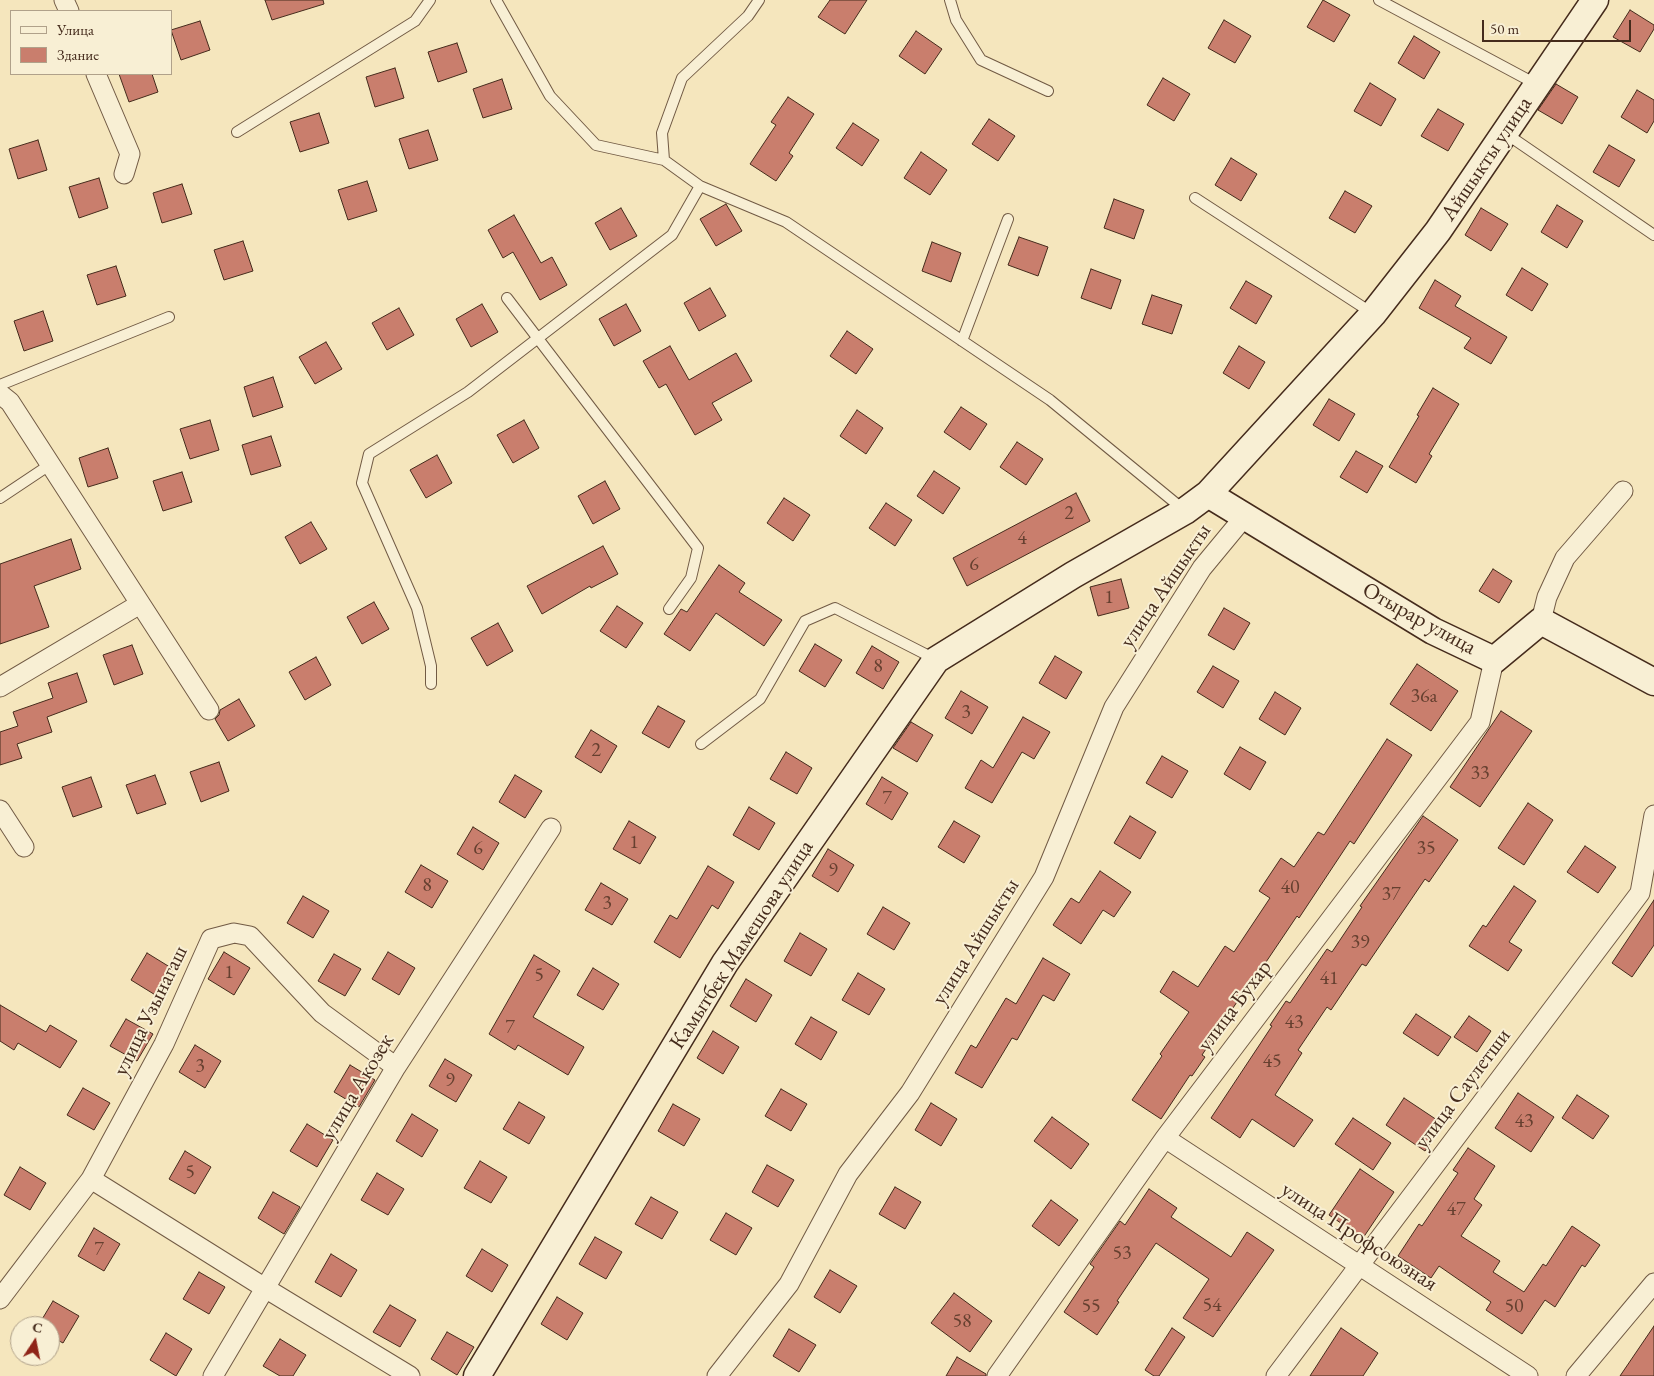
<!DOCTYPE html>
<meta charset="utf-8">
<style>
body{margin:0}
#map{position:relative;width:1654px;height:1376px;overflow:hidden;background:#f5e6bd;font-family:"EB Garamond",serif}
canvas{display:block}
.legend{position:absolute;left:10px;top:10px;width:162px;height:65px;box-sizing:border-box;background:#f8efd4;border:1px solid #b0a18a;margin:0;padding:6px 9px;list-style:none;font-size:15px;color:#452b1c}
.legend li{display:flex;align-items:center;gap:10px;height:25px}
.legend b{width:25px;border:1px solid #b0a18a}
.north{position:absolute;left:10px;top:1316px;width:50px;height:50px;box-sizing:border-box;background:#f8efd4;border:1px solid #b0a18a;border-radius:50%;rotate:11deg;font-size:14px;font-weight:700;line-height:20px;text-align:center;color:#452b1c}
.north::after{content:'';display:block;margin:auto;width:18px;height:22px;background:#8f2418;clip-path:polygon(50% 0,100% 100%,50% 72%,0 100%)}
.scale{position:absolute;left:1482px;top:20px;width:149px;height:22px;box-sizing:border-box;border:2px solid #452b1c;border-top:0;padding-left:6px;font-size:15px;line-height:18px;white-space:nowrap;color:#452b1c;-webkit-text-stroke:4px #f8efd4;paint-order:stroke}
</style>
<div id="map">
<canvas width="1654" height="1376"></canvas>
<ul class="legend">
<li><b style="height:6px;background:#f8efd4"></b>Улица</li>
<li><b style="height:14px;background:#c97e6d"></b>Здание</li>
</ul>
<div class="north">С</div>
<div class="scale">50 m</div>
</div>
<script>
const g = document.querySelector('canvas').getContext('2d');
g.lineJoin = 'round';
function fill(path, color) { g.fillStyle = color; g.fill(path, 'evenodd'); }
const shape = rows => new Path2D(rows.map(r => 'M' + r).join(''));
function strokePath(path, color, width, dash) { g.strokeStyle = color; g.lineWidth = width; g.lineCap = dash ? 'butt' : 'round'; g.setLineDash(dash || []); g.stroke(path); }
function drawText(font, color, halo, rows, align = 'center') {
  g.font = font + ' "EB Garamond",serif'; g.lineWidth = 4; g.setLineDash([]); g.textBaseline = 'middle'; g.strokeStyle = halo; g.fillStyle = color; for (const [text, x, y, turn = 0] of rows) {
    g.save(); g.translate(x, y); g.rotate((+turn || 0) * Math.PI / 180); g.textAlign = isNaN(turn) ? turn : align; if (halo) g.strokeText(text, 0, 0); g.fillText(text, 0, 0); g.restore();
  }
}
const building = shape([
 [265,0,323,0,324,4,272,20,265,0],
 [830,0,867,0,845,34,818,17,830,0],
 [1323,0,1350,15,1334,42,1307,27,1323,0],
 [1630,10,1654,25,1654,29,1640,52,1613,37,1630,10],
 [1224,20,1251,36,1235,63,1208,48,1224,20],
 [200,21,210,50,181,60,171,30,200,21],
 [916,31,942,49,925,74,899,56,916,31],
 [1414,36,1440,52,1424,79,1398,63,1414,36],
 [457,43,467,72,438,82,428,52,457,43],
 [395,68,404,98,375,107,366,77,395,68],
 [119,74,152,74,158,92,129,102,119,74],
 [1163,78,1190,94,1174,121,1147,105,1163,78],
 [502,79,512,109,483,118,473,89,502,79],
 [1370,83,1396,99,1381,126,1354,111,1370,83],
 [1556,84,1578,97,1562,124,1538,110,1556,84],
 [1637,90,1654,100,1654,121,1647,133,1621,117,1637,90],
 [788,97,814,114,789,153,793,156,776,181,750,164,776,125,771,122,788,97],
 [1438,109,1464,124,1448,151,1421,136,1438,109],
 [319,113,329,143,300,152,290,122,319,113],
 [989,119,1015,136,998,161,972,144,989,119],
 [853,123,879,140,862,166,836,148,853,123],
 [428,130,438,160,409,169,399,139,428,130],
 [38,140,47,170,18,179,9,149,38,140],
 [1609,145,1635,160,1619,187,1593,172,1609,145],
 [921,152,947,170,930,195,904,178,921,152],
 [1231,158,1257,174,1241,201,1215,185,1231,158],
 [99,178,108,208,79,218,69,187,99,178],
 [367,181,377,211,348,220,338,190,367,181],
 [182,184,192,214,162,223,153,193,182,184],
 [1345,191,1372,206,1355,233,1329,218,1345,191],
 [1114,199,1144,210,1134,239,1104,228,1114,199],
 [726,204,742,231,716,246,700,219,726,204],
 [1557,205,1583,221,1567,248,1541,232,1557,205],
 [621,208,637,236,610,250,595,223,621,208],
 [1481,208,1508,224,1491,251,1465,235,1481,208],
 [514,215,541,263,552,257,567,285,540,300,513,252,503,258,488,230,514,215],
 [1019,237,1048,247,1038,276,1008,265,1019,237],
 [243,241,253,271,224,280,214,250,243,241],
 [932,242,961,253,951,282,922,271,932,242],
 [116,266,126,296,97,305,87,275,116,266],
 [1522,268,1548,284,1532,311,1506,295,1522,268],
 [1091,269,1121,280,1111,309,1081,298,1091,269],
 [1435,280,1461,296,1455,306,1507,337,1491,364,1464,348,1471,338,1419,308,1435,280],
 [1246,281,1272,296,1256,324,1230,308,1246,281],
 [710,288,726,316,699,331,684,303,710,288],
 [1152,295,1182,305,1172,334,1142,324,1152,295],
 [482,304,498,332,471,347,456,319,482,304],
 [626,304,641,331,614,346,599,319,626,304],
 [399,308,414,335,387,350,372,323,399,308],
 [43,311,53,341,24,351,14,321,43,311],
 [847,331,873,349,856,374,830,356,847,331],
 [326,342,342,369,315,384,299,357,326,342],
 [670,346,689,380,736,353,752,381,712,403,722,420,695,435,666,384,659,388,643,361,670,346],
 [1239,346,1265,362,1249,389,1223,373,1239,346],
 [273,377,283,407,253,417,244,387,273,377],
 [1433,388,1459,404,1429,454,1432,456,1416,483,1389,467,1419,416,1417,415,1433,388],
 [1329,399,1355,414,1339,441,1313,425,1329,399],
 [961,407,987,424,970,450,944,432,961,407],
 [857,410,883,428,866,454,840,436,857,410],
 [210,420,219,450,190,459,180,429,210,420],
 [524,420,539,448,513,463,497,435,524,420],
 [271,436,281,466,251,475,242,445,271,436],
 [1017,442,1043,459,1026,485,1000,467,1017,442],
 [108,448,118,478,88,487,79,458,108,448],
 [1356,451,1383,466,1367,493,1340,477,1356,451],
 [437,455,452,483,426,498,410,470,437,455],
 [934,471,960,488,943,514,917,496,934,471],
 [182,472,192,502,163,511,153,481,182,472],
 [605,481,620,509,593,524,578,496,605,481],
 [1076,493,1090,521,967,586,953,558,1076,493],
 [784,498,810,515,793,541,767,523,784,498],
 [886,503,912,520,895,546,869,528,886,503],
 [311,522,327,549,300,564,285,537,311,522],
 [71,539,81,569,34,586,49,627,0,644,0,564,71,539],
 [603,546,618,574,591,588,590,586,542,614,527,586,603,546],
 [719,565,745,583,739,592,782,620,764,646,716,613,690,651,664,634,681,609,687,612,719,565],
 [1493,569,1512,581,1499,603,1479,591,1493,569],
 [1121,579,1129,608,1098,616,1090,587,1121,579],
 [374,602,389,629,362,644,347,617,374,602],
 [617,606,643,623,626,648,600,631,617,606],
 [1224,608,1250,623,1234,650,1208,635,1224,608],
 [498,623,513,651,487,666,471,638,498,623],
 [815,644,842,660,825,687,799,671,815,644],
 [132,645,143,674,114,685,103,655,132,645],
 [872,646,899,662,883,689,856,673,872,646],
 [1055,656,1082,672,1066,699,1039,683,1055,656],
 [316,657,331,685,305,700,289,672,316,657],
 [1417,664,1458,691,1431,731,1390,704,1417,664],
 [1213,666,1239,681,1223,708,1197,692,1213,666],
 [77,673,87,702,47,717,52,732,17,744,22,758,0,765,0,732,18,726,13,712,53,698,48,683,77,673],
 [961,691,988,707,972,734,945,718,961,691],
 [1275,692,1301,708,1285,735,1259,719,1275,692],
 [239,699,255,726,228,741,215,719,219,715,220,710,239,699],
 [658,706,685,721,669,748,642,733,658,706],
 [1501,711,1532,731,1480,807,1450,787,1501,711],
 [1023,717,1050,732,1034,759,1022,752,992,803,965,788,981,760,993,768,1023,717],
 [911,722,933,735,917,762,893,748,911,722],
 [591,730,617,746,601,773,575,757,591,730],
 [1387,739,1412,755,1354,844,1350,841,1299,918,1297,916,1264,965,1262,964,1202,1055,1205,1057,1192,1076,1190,1075,1161,1119,1132,1100,1162,1056,1160,1054,1189,1012,1160,992,1173,971,1198,987,1225,946,1234,952,1270,898,1259,891,1281,858,1294,867,1318,832,1324,835,1387,739],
 [1240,747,1266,762,1250,790,1224,774,1240,747],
 [786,752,812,768,797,794,770,779,786,752],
 [1162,756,1188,771,1172,798,1146,783,1162,756],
 [219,762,229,791,201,802,190,772,219,762],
 [155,775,166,804,137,814,126,785,155,775],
 [515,775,542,791,525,818,499,802,515,775],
 [91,777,102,807,73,817,62,787,91,777],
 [882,777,908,793,892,820,866,804,882,777],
 [1528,803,1553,820,1524,865,1498,848,1528,803],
 [749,807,775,823,759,850,733,835,749,807],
 [1130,816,1156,832,1140,859,1114,843,1130,816],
 [1423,816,1458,840,1429,882,1425,879,1366,966,1362,964,1331,1010,1327,1007,1298,1050,1302,1053,1275,1095,1313,1120,1294,1147,1252,1119,1240,1138,1211,1118,1272,1026,1270,1025,1286,1001,1290,1003,1327,949,1332,952,1362,907,1360,906,1423,816],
 [629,821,656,837,640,864,613,849,629,821],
 [954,821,980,836,964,863,938,847,954,821],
 [473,827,499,843,483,870,457,854,473,827],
 [1585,846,1616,867,1598,893,1567,872,1585,846],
 [828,849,854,865,838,892,812,876,828,849],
 [421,865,448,881,432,908,405,892,421,865],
 [708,866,734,882,718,909,712,905,680,958,654,942,670,915,677,919,708,866],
 [1100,871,1131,892,1114,917,1103,910,1081,944,1053,925,1071,898,1079,903,1100,871],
 [601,883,628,899,612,925,585,910,601,883],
 [1514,886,1536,901,1509,942,1522,950,1508,971,1469,946,1483,925,1486,927,1514,886],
 [303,896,329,911,313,938,287,923,303,896],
 [1654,900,1654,945,1632,977,1612,963,1654,900],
 [883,907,910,923,894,950,867,934,883,907],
 [800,933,827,949,811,976,784,961,800,933],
 [224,952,250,968,234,995,208,979,224,952],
 [388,952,415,968,399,995,372,979,388,952],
 [147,953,173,969,157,996,131,980,147,953],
 [334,954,361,969,345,996,318,981,334,954],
 [534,955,560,971,533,1017,584,1047,568,1075,518,1045,515,1050,489,1034,534,955],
 [1043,958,1070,974,1054,1001,1043,995,1017,1040,1012,1038,982,1088,955,1073,971,1045,976,1048,1006,998,1016,1004,1043,958],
 [593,968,619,984,603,1010,577,995,593,968],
 [858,973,885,989,869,1015,842,1000,858,973],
 [746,979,772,995,756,1022,730,1006,746,979],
 [0,1005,46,1032,50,1025,77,1041,60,1068,18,1043,14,1050,0,1041,0,1005],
 [1416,1014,1451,1037,1438,1056,1403,1033,1416,1014],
 [1469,1016,1491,1031,1477,1052,1454,1037,1469,1016],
 [811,1017,837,1032,821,1060,795,1044,811,1017],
 [126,1019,153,1034,137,1061,110,1046,126,1019],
 [713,1031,739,1047,723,1074,697,1058,713,1031],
 [195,1045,221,1061,205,1088,179,1072,195,1045],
 [445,1059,472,1075,456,1102,429,1086,445,1059],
 [350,1065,375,1080,359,1107,334,1092,350,1065],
 [83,1088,110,1103,94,1130,67,1115,83,1088],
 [781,1089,807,1104,791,1131,765,1116,781,1089],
 [1518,1093,1554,1117,1531,1152,1495,1128,1518,1093],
 [1577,1095,1609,1116,1593,1139,1562,1118,1577,1095],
 [1404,1098,1443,1124,1425,1151,1386,1125,1404,1098],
 [519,1102,545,1117,529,1144,503,1129,519,1102],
 [931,1103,957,1119,941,1146,915,1130,931,1103],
 [673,1104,700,1119,684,1146,658,1131,673,1104],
 [412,1114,438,1130,422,1157,396,1141,412,1114],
 [1052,1117,1089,1144,1071,1169,1034,1141,1052,1117],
 [1353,1118,1391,1143,1373,1170,1335,1144,1353,1118],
 [307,1124,333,1140,317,1167,290,1151,307,1124],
 [1468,1148,1495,1166,1474,1199,1482,1205,1461,1236,1500,1261,1493,1272,1524,1292,1543,1264,1546,1266,1572,1226,1600,1245,1585,1267,1582,1265,1555,1307,1545,1300,1522,1334,1486,1310,1491,1302,1439,1266,1431,1278,1398,1256,1419,1224,1422,1226,1458,1173,1453,1170,1468,1148],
 [185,1151,211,1167,195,1194,169,1179,185,1151],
 [480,1161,507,1177,491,1203,464,1188,480,1161],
 [767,1165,794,1180,778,1207,752,1192,767,1165],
 [20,1167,46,1183,30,1210,4,1195,20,1167],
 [1360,1169,1394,1192,1363,1238,1329,1215,1360,1169],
 [377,1173,404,1189,388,1215,361,1200,377,1173],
 [895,1187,921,1202,905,1229,879,1214,895,1187],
 [1149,1189,1177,1208,1171,1217,1231,1257,1247,1232,1274,1250,1213,1337,1183,1318,1209,1279,1156,1243,1117,1301,1119,1302,1097,1335,1064,1312,1094,1267,1090,1264,1120,1221,1125,1225,1149,1189],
 [273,1192,300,1207,284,1234,258,1218,273,1192],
 [651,1197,678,1212,662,1239,635,1224,651,1197],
 [1051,1200,1078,1220,1059,1246,1032,1226,1051,1200],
 [726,1213,752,1228,736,1255,710,1240,726,1213],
 [94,1228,120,1244,104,1271,78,1256,94,1228],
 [595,1237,622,1252,606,1279,579,1264,595,1237],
 [482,1249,508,1265,492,1292,466,1276,482,1249],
 [331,1254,357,1270,341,1297,315,1282,331,1254],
 [830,1270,857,1286,840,1313,814,1297,830,1270],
 [199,1272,225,1287,209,1314,183,1299,199,1272],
 [954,1293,992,1321,970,1352,931,1323,954,1293],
 [557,1297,583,1313,567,1340,541,1324,557,1297],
 [53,1301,79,1316,63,1343,50,1336,50,1326,38,1326,53,1301],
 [390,1305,416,1320,400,1347,373,1332,390,1305],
 [1654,1326,1654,1376,1620,1376,1654,1326],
 [1172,1328,1185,1337,1159,1376,1154,1376,1145,1370,1172,1328],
 [1341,1328,1378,1353,1363,1376,1310,1376,1341,1328],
 [789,1329,816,1345,799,1372,773,1356,789,1329],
 [447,1332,474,1347,457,1375,431,1359,447,1332],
 [166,1333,192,1349,176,1376,150,1360,166,1333],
 [280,1339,306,1355,293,1376,280,1376,263,1366,280,1339],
 [957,1357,986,1374,986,1376,946,1376,957,1357]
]);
const lane = shape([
 [496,0,550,96,596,145,664,160,700,186,786,222,1050,400,1184,510],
 [950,0,956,20,981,60,1048,91],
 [1379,0,1536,84],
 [237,132,415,21,430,0],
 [1505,133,1654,235],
 [664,160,662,133,682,78,748,16,759,0],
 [1195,198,1372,313],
 [507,298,698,548,691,578,669,609],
 [962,341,1008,219],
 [0,385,169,317],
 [0,498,51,464],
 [431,684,431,666,417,608,362,483,369,454,468,392,672,235,700,186],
 [701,744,760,699,805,621,835,608,935,659]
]);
const street = shape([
 [64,0,69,11],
 [96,74,130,154,124,174],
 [0,394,10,402,209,710],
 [1541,621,1547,597,1565,558,1623,491],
 [0,687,140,604],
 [0,810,24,847],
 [1165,1138,1528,1376],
 [91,1179,265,1288,410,1376],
 [0,1299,91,1179,164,1044,211,939,234,933,250,936,322,1013,396,1067],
 [213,1376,396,1067,551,828],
 [717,1376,789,1284,848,1174,910,1093,1044,877,1114,707,1202,568,1245,516],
 [997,1376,1165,1138,1480,722,1494,660],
 [1276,1376,1640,893,1654,815],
 [1576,1376,1654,1283]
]);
const secondary = shape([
 [1208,494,1433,631,1494,660,1541,621,1654,682],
 [477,1376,725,963,936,660,1073,575,1185,511,1208,494,1373,314,1438,231,1595,0]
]);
const numberNames = [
 ["2",1069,514],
 ["4",1022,539],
 ["6",974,565],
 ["1",1109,598],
 ["8",878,667],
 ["36а",1424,697],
 ["3",966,713],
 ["2",596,751],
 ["33",1480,774],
 ["7",887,799],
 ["1",634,843],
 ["6",478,849],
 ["35",1426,849],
 ["9",833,871],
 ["8",427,886],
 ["40",1290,888],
 ["37",1391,895],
 ["3",607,904],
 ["39",1360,943],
 ["1",229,973],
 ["5",539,976],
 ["41",1329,979],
 ["43",1294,1023],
 ["7",510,1028],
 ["45",1272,1062],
 ["3",200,1067],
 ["9",450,1081],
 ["43",1524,1122],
 ["5",190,1173],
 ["47",1456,1210],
 ["7",99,1250],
 ["53",1122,1254],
 ["54",1212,1306],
 ["55",1091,1307],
 ["50",1514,1307],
 ["58",962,1322]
];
const streetNames = [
 ["Айшыкты улица",1487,159,-56],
 ["улица Айшыкты",1166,586,-56],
 ["Отырар улица",1419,619,29],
 ["улица Айшыкты",976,942,-58],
 ["Камытбек Мамешова улица",742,945,-57],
 ["улица Бухар",1235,1006,-53],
 ["улица Узынагаш",151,1011,-64],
 ["улица Акозек",358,1087,-59],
 ["улица Саулетши",1463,1089,-53],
 ["улица Профсоюзная",1359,1237,33]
];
fill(building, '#c97e6d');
strokePath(building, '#452b1c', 1);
strokePath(lane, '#715a44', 12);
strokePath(street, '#715a44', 21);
strokePath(secondary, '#452b1c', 29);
strokePath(lane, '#f8efd4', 10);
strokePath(street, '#f8efd4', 19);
strokePath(secondary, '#f8efd4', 26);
drawText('20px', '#664030', null, numberNames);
drawText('22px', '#452b1c', '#f8efd4', streetNames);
</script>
